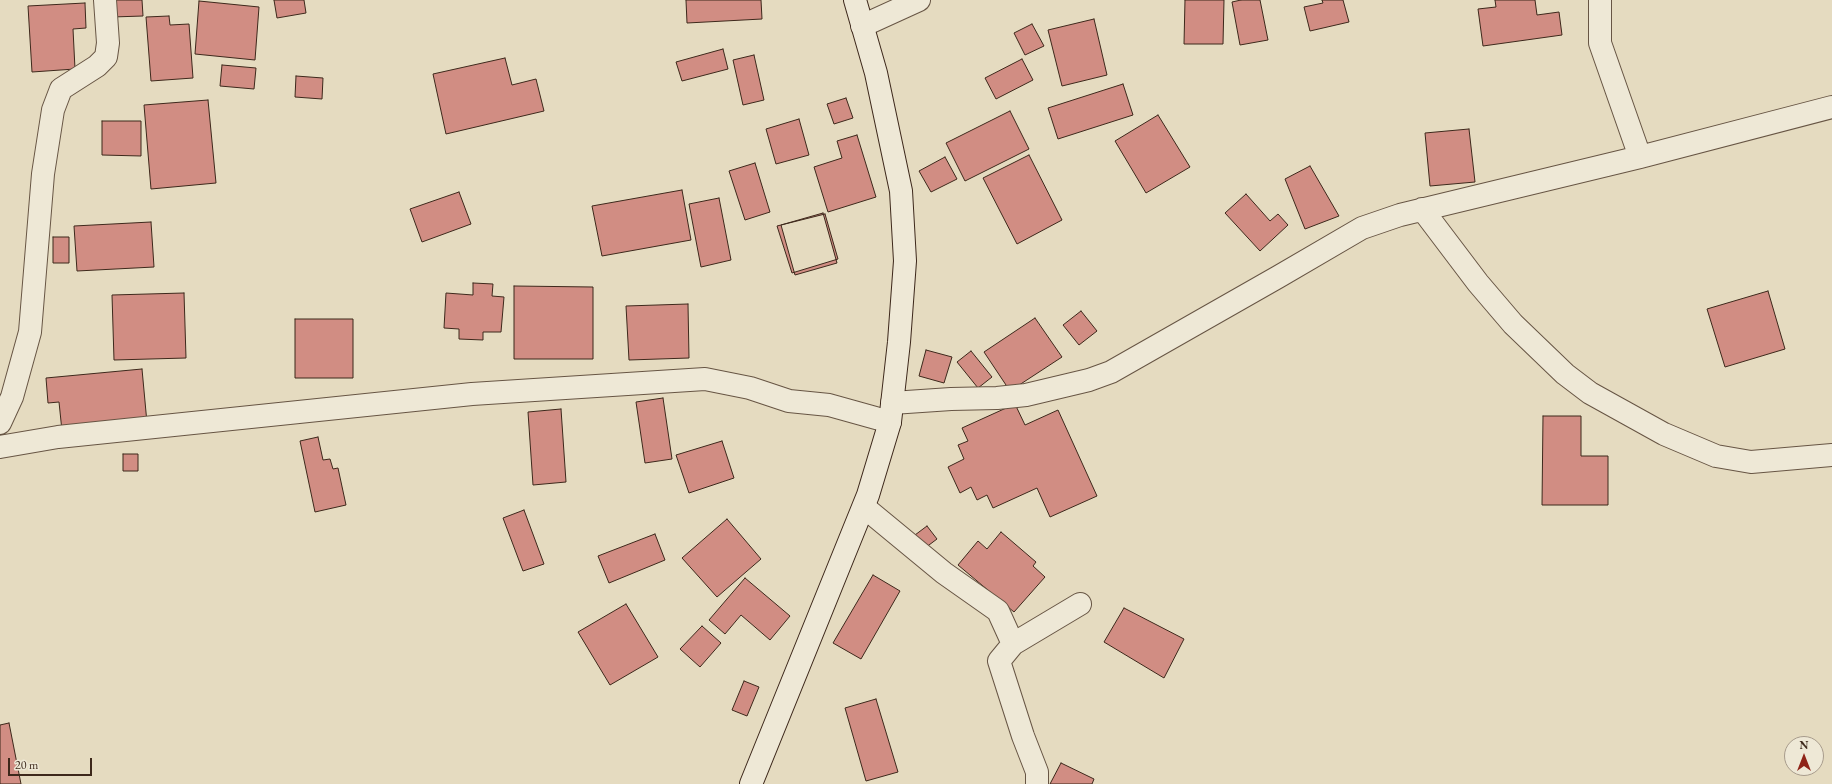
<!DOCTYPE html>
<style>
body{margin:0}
#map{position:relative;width:1832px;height:784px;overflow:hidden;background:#e5dbc0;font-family:"EB Garamond",serif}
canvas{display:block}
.north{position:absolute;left:1784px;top:736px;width:40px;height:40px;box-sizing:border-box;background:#eee8d6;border:1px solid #a79b8b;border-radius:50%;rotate:0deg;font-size:11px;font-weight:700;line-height:16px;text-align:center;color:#3d281b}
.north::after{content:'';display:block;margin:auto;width:14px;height:18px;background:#8f2418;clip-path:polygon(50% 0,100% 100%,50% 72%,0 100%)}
.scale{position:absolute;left:8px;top:758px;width:84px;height:18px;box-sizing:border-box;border:2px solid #3d281b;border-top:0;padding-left:5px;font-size:12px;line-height:14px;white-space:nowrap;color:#3d281b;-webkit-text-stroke:3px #eee8d6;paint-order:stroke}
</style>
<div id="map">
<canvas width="1832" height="784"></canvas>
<div class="north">N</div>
<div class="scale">20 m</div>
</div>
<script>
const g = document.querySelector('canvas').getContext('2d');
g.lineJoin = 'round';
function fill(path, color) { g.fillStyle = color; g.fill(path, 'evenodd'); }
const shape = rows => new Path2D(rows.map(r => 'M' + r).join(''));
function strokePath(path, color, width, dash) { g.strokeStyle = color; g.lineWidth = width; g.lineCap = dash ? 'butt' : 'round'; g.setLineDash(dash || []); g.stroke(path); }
const building = shape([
 [112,0,142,0,143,16,112,17,112,0],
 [274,0,304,0,306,13,277,18,274,0],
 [686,0,761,0,762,19,687,23,686,0],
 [1185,0,1224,0,1223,44,1184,44,1185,0],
 [1241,0,1260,0,1268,40,1240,45,1232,2,1241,0],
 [1322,0,1343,0,1349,22,1310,31,1304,7,1323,3,1322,0],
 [1495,0,1535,0,1537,15,1559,12,1562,35,1483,46,1478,9,1496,7,1495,0],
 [199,1,259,7,255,60,195,54,199,1],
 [85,3,86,28,73,29,75,69,32,72,28,6,85,3],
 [169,16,170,25,189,24,193,78,151,81,146,17,169,16],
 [1094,19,1107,75,1062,86,1048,30,1094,19],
 [1032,24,1044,46,1025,55,1014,33,1032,24],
 [723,49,728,69,682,81,676,62,723,49],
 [754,55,764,100,743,105,733,60,754,55],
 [505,58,512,85,536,79,544,111,446,134,433,74,505,58],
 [1022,59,1033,80,996,99,985,78,1022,59],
 [222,65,256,68,254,89,220,86,222,65],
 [296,76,323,78,322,99,295,97,296,76],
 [1123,84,1133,115,1058,139,1048,108,1123,84],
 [846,98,853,118,834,124,827,104,846,98],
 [208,100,216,183,151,189,144,105,208,100],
 [1010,111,1029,149,965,181,946,143,1010,111],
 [1158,115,1190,167,1146,193,1115,141,1158,115],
 [799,119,809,155,776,164,766,129,799,119],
 [102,121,141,121,141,156,102,155,102,121],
 [1469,129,1475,182,1430,186,1425,133,1469,129],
 [857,135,876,197,828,212,814,167,842,158,837,141,857,135],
 [1029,155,1062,220,1017,244,983,178,1029,155],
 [945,157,957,179,931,192,919,171,945,157],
 [755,163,770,212,745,220,729,171,755,163],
 [1310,166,1339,216,1305,229,1285,179,1310,166],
 [682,190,691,240,602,256,592,206,682,190],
 [459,192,471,224,422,242,410,209,459,192],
 [1246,194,1270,221,1278,214,1288,225,1260,251,1225,213,1246,194],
 [719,198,731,260,701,267,689,204,719,198],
 [823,213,837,263,795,275,781,225,823,213],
 [825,214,838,259,792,273,777,226,825,214],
 [151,222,154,267,77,271,74,226,151,222],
 [53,237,69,237,69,263,53,263,53,237],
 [473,283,493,284,492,296,504,297,501,332,483,332,483,340,459,339,459,329,444,328,446,293,473,295,473,283],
 [514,286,593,287,593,359,514,359,514,286],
 [1768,291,1785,349,1725,367,1707,309,1768,291],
 [184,293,186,358,114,360,112,295,184,293],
 [688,304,689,358,629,360,626,306,688,304],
 [1081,311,1097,331,1079,345,1063,325,1081,311],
 [1035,318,1062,357,1010,391,984,352,1035,318],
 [295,319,353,319,353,378,295,378,295,319],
 [926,350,952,357,944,383,919,376,926,350],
 [971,351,992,377,978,388,957,362,971,351],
 [142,369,147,423,62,431,59,402,48,403,46,378,142,369],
 [663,398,672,459,645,463,636,402,663,398],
 [1015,404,1025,425,1058,410,1097,496,1050,517,1037,488,993,508,987,495,977,500,971,487,960,493,948,467,964,459,958,445,968,441,962,428,1015,404],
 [561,409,566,482,533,485,528,412,561,409],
 [1543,416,1581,416,1581,456,1608,456,1608,505,1542,505,1543,416],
 [318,437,323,460,330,459,333,469,338,468,346,505,315,512,300,441,318,437],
 [722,441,734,478,689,493,676,455,722,441],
 [123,454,138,454,138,471,123,471,123,454],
 [524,510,544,564,523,571,503,518,524,510],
 [727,519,761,559,717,597,682,558,727,519],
 [927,526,937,539,925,548,915,535,927,526],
 [1001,532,1036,562,1033,566,1045,577,1014,612,958,565,978,541,987,549,1001,532],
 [655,534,665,560,609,583,598,556,655,534],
 [873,575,900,591,861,659,833,643,873,575],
 [745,578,790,616,770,640,741,615,725,634,709,620,745,578],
 [626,604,658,657,610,685,578,632,626,604],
 [1124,608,1184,639,1164,678,1104,642,1124,608],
 [702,626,721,643,700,667,680,649,702,626],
 [744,681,759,687,747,716,732,710,744,681],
 [876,699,898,772,866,781,845,708,876,699],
 [9,723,21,784,0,784,0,725,9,723],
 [1061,763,1094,779,1092,784,1050,784,1061,763]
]);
const minor = shape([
 [1600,0,1600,43,1640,157],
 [862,26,919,0],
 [1422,209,1478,283,1513,324,1565,374,1590,393,1664,434,1716,456,1751,462,1832,455],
 [892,403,951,399,997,398,1026,395,1089,380,1111,372,1278,277,1362,228,1400,215,1640,157,1832,107],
 [0,423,12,397,30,332,43,174,53,110,61,89,97,66,106,57,108,43,105,0],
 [0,447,58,437,472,394,705,379,750,388,789,401,829,405,890,422],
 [864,507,944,573,998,611,1013,644,999,661,1023,736,1037,772,1037,784],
 [1013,644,1080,604]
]);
const secondary = shape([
 [751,784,868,495,890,422,899,342,905,261,901,191,876,73,855,0]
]);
fill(building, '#d18d83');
strokePath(building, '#3d281b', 1);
strokePath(minor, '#675544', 24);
strokePath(secondary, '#3d281b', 24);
strokePath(minor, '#eee8d6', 22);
strokePath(secondary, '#eee8d6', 22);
</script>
